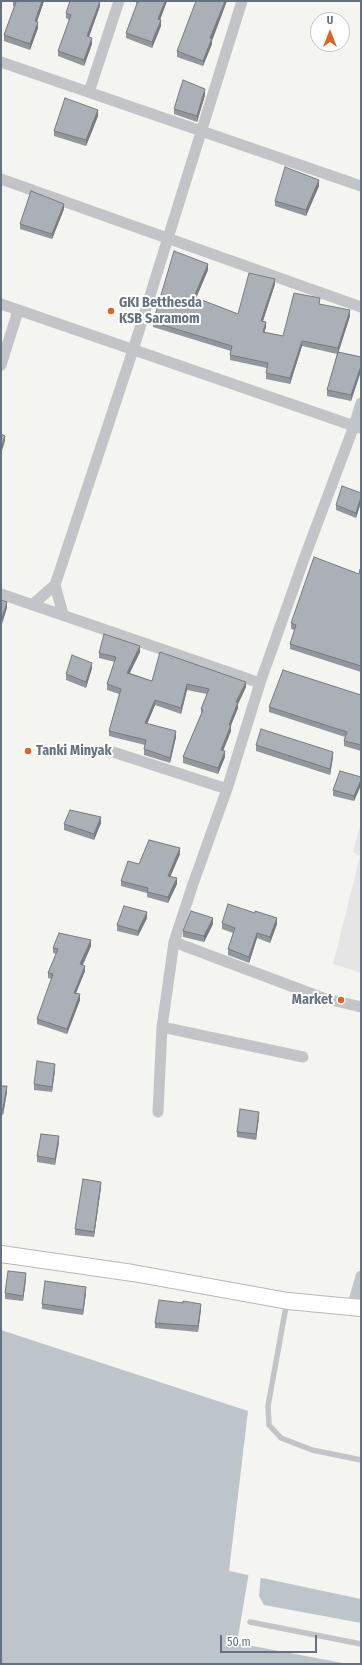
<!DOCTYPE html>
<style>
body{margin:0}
#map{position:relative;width:362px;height:1665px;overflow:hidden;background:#f4f4f0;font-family:"Fira Sans Condensed",sans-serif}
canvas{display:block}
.frame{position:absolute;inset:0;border:2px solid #647180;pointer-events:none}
.north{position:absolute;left:310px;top:12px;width:40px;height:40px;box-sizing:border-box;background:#fff;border:1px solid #c1c6cc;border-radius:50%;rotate:0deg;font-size:11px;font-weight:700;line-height:16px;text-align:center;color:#647180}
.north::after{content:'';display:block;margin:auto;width:14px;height:18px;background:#db6429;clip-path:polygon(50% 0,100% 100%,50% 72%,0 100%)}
.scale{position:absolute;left:220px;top:1635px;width:97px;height:18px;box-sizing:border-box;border:2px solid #647180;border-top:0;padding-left:5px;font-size:12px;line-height:14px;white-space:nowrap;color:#647180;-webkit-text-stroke:3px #fff;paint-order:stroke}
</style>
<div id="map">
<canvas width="362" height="1665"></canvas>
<div class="frame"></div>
<div class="north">U</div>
<div class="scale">50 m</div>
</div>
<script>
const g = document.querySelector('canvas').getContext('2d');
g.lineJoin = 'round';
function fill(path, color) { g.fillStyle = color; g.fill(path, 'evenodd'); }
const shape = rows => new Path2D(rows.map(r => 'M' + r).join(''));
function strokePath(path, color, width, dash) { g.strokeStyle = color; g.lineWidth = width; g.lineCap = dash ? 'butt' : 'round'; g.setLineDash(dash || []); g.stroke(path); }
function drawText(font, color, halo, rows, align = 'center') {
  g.font = font + ' "Fira Sans Condensed",sans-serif'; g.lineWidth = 4; g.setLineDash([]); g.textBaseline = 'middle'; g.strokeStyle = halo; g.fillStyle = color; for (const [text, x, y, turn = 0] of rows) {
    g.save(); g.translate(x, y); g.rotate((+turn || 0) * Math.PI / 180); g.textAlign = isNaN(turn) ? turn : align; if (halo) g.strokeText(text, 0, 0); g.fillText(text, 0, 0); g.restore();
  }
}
const built = shape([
 [361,822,361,973,333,964,360,856,353,852]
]);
const water = shape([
 [1,1330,248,1411,229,1571,361,1599,361,1664,1,1664]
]);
const pier = shape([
 [249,1572,261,1575,259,1596,264,1605,361,1623,361,1664,348,1664,237,1643]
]);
const lane = shape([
 [287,1301,268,1406,269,1425,281,1438,312,1450,361,1460],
 [250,1622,361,1644]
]);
const street = shape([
 [1,62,361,186],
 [89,92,119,1],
 [1,179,361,307],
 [1,304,360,428],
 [1,365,18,311],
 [55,585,63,614],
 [1,594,260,683],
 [32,605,55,585,133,350,242,1],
 [107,750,227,789],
 [174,942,323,998,361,1007],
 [162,1027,303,1057],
 [158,1112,162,1027,174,942,193,884,227,789,260,683,304,559,354,426,361,403],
 [352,1308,361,1276]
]);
const secondary = shape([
 [1,1254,133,1273,288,1301,361,1308]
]);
const wall = shape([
 [13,1,44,1,37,22,38,28,30,50,4,41,4,35,14,7,13,6],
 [100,1,100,6,89,37,92,44,84,66,58,56,58,51,69,20,66,18,66,13],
 [136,1,167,1,160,20,161,26,152,48,126,38,126,33,137,4,136,3],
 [212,41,212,44,203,66,177,57,177,51],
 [205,95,197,122,174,114,174,109],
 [98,116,86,146,54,136,54,131],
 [319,186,306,216,275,206,275,201],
 [64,209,52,239,20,229,20,224],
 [208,270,196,298,238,314,275,284,263,321,266,327,264,332,283,336,320,304,350,316,338,352,361,357,361,371,351,401,327,396,327,390,337,354,302,346,290,384,266,379,266,373,267,368,230,360,230,355,231,351,153,327,153,322],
 [361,493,361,502,356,518,336,510,336,505],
 [361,569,361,672,290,649,290,644,295,630,291,629,291,623,359,574],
 [140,652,130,673,152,681,246,687,238,704,238,708,231,725,231,731,223,751,225,757,218,774,183,763,183,757,201,715,201,709,207,694,187,690,181,714,155,705,147,724,176,737,170,763,144,755,144,749,145,745,109,736,109,731,119,694,107,690,107,684,115,662,99,658,99,653],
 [92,668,86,688,66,680,66,674],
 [361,695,361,751,344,746,344,741,345,737,269,712,269,707],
 [256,745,333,757,330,775,256,751],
 [361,777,361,785,354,801,333,796,333,790],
 [101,823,94,840,64,830,64,824],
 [180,854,170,877,177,884,168,903,147,897,147,893,121,886,121,881,139,864],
 [147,918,138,936,117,931,117,925],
 [222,923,277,924,270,943,257,938,249,963,228,955,228,949,233,933,222,929],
 [213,924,204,942,183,937,183,931],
 [91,946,83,965,85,971,76,993,80,1000,67,1034,37,1024,37,1019,52,979,48,978,48,973,56,954,53,953,53,948],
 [55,1070,52,1092,34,1090,34,1084],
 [1,1086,7,1092,3,1115,1,1114],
 [259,1117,256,1140,237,1137,237,1132],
 [59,1142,55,1165,37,1162,37,1156],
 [101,1187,94,1237,75,1235,75,1229],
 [26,1279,23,1301,5,1299,5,1293],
 [86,1293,83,1315,42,1309,42,1304],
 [201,1309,198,1332,155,1328,155,1323]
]);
const shadedWall = shape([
 [42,1,44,1,35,27,35,21],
 [100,1,100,6,87,42,87,36],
 [165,1,167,1,158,25,158,19],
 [225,1,227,1,212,41,212,44,203,66,203,61,210,38],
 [161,20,161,26,152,48,152,42],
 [38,22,38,28,30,50,30,44],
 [92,38,92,44,84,66,84,60],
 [205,89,205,95,197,122,197,116],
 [98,110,98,116,86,146,86,140],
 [319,180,319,186,306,216,306,210],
 [64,204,64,209,52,239,52,234],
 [208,264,208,270,194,303,194,297],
 [275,279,275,284,261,327,261,321],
 [350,310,350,316,338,354,338,348],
 [266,322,266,327,263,338,263,332],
 [302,341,302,346,290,384,290,378],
 [361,366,361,371,351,401,351,395],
 [5,436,5,441,1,454,1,449],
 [361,497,361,502,356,518,356,513],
 [7,602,7,608,1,627,1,621],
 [140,646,140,652,127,678,127,673],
 [92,663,92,668,86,688,86,682],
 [246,682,246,687,238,704,238,708,229,730,229,725,236,702],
 [187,684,187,690,181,714,181,708],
 [155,700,155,705,145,729,145,723],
 [231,725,231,731,221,756,221,750],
 [176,731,176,737,170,763,170,758],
 [225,751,225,757,218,774,218,768],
 [333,752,333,757,330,775,330,769],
 [361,780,361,785,354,801,354,796],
 [101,817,101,823,94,840,94,834],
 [180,848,180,854,168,882,168,876],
 [177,878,177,884,168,903,168,897],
 [147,912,147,918,138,936,138,931],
 [213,918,213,924,204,942,204,936],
 [277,918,277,924,270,943,270,937],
 [257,933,257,938,249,963,249,957],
 [91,940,91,946,80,970,80,964],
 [85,966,85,971,74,998,74,993],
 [80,994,80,1000,67,1034,67,1029],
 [55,1064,55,1070,52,1092,52,1087],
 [7,1086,7,1092,3,1115,3,1109],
 [259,1112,259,1117,256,1140,256,1134],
 [59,1136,59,1142,55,1165,55,1159],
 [101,1182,101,1187,94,1237,94,1232],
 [26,1273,26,1279,23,1301,23,1296],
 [86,1287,86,1293,83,1315,83,1310],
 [201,1304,201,1309,198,1332,198,1326]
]);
const building = shape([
 [14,1,42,1,35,21,38,22,30,44,4,35,16,2,14,1],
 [70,1,100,1,87,36,92,38,84,60,58,51,71,15,66,13,70,1],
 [138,1,165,1,158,19,161,20,152,42,126,33,138,1],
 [196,1,225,1,210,38,212,38,203,61,177,51,196,1],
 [183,80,205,89,197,116,174,109,183,80],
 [65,98,98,110,86,140,54,131,65,98],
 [285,167,319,180,306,210,275,201,285,167],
 [31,191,64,204,52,234,20,224,31,191],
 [174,251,208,264,194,297,238,314,249,273,275,279,261,321,266,322,263,332,283,336,294,293,320,298,319,304,350,310,338,348,302,341,290,378,266,373,268,363,230,355,232,346,153,322,174,251],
 [338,352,361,357,361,366,351,395,327,390,338,352],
 [1,434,5,436,1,449,1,434],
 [342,486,361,493,361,497,356,513,336,505,342,486],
 [314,557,359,574,360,569,361,569,361,666,290,644,296,625,291,623,314,557],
 [1,600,7,602,1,621,1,600],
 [104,634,140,646,127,673,152,681,160,652,246,682,236,702,238,702,229,725,231,725,221,750,225,751,218,768,183,757,203,710,201,709,209,689,187,684,181,708,155,700,145,723,176,731,170,758,144,749,146,740,109,731,121,689,107,684,116,657,99,653,104,634],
 [72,655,92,663,86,682,66,674,72,655],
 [283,670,361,695,361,745,344,741,347,732,269,707,283,670],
 [261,729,333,752,330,769,256,745,261,729],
 [340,771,361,777,361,780,354,796,333,790,340,771],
 [70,810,101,817,94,834,64,824,70,810],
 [149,840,180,848,168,876,177,878,168,897,147,892,148,888,121,881,128,861,139,864,149,840],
 [228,904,255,913,255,911,277,918,270,937,257,933,249,957,228,949,235,928,222,923,228,904],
 [124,906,147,912,138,931,117,925,124,906],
 [191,911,213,918,204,936,183,931,191,911],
 [59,933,91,940,80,964,85,966,74,993,80,994,67,1029,37,1019,53,974,48,973,58,949,53,948,59,933],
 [37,1061,55,1064,52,1087,34,1084,37,1061],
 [1,1086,7,1086,3,1109,1,1109,1,1086],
 [240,1109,259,1112,256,1134,237,1132,240,1109],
 [41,1134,59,1136,55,1159,37,1156,41,1134],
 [83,1179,101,1182,94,1232,75,1229,83,1179],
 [8,1271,26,1273,23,1296,5,1293,8,1271],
 [45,1281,86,1287,83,1310,42,1304,45,1281],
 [159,1300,183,1303,183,1301,201,1304,198,1326,155,1323,159,1300]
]);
const markers = [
 [111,311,4,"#db6429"],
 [28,751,4,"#db6429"],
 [341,1000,4,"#db6429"]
];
const poiNames = [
 ["GKI Betthesda",119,303],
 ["KSB Saramom",119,319],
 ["Tanki Minyak",36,751],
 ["Market",333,1000,"right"]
];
fill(built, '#e4e5e4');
fill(water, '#bdc5cb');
fill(pier, '#f4f4f0');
strokePath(secondary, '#b4b8bc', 18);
strokePath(lane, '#c2c4c8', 5.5);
strokePath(street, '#c2c4c8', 11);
strokePath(secondary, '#fff', 16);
fill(wall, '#92979d');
fill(shadedWall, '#777b7f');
fill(building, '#aab0b6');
strokePath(building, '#777b7f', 1);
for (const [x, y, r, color] of markers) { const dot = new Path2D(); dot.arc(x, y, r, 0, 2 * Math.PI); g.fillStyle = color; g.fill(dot); strokePath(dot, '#fff', 1.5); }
drawText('bold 14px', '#647180', '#fff', poiNames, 'left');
</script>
